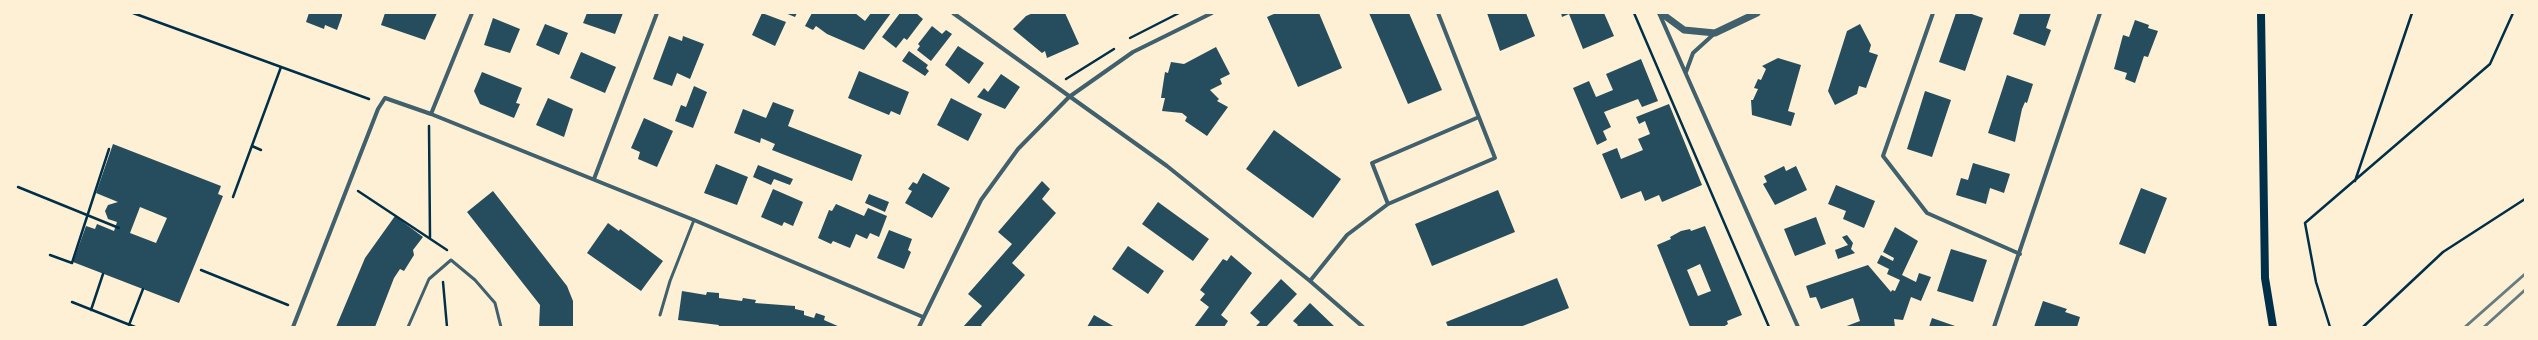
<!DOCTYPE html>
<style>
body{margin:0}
#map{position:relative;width:2538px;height:340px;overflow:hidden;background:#fdf0d5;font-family:"PT Sans",sans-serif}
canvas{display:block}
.frame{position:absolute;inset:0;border:14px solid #fdf0d5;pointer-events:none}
</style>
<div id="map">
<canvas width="2538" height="340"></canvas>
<div class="frame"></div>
</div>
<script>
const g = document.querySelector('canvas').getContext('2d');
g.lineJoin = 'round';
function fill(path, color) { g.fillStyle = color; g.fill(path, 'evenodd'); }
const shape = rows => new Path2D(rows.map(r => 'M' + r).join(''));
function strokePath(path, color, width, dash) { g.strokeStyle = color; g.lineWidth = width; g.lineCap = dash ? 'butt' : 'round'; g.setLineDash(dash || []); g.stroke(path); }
const building = shape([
 [309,13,342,13,342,16,337,30,325,25,324,29,306,22],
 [385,13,437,13,425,40,381,25],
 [587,13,623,13,615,34,583,23],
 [762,13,786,22,775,46,752,35],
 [785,13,797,13,795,17],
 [812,13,855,13,865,21,871,13,891,13,864,50,827,34,816,26,813,30,805,26],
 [900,13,916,13,923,19,907,40,904,38,896,48,882,37],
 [1033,13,1065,13,1079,44,1047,58,1045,51,1042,53,1013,29,1026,16],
 [1276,13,1319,13,1342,68,1298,87,1267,17],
 [1369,13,1409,13,1442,90,1408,104],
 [1487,13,1526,13,1535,36,1500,51],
 [1561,13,1604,13,1614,36,1583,49,1569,14,1562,17],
 [1956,13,1969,13,1983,18,1965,71,1939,62],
 [2020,13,2051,13,2046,28,2051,30,2045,46,2013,34],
 [493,18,520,29,510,53,484,45],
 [2135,20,2149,25,2148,28,2158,31,2148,57,2144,56,2135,83,2125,79,2127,73,2114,69,2123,35,2129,37],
 [545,24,568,33,559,55,536,45],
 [1860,24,1871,45,1869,52,1878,55,1866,88,1859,86,1857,94,1835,105,1828,91,1847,31],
 [932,26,942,34,946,30,952,34,931,61,917,50,920,46,918,44],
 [669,36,682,41,683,36,704,44,690,79,677,73,672,86,653,79],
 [958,46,984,63,969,84,945,65],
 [1216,47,1230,74,1220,79,1222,84,1210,90,1219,99,1217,101,1228,107,1207,136,1185,121,1187,117,1182,113,1162,111,1165,98,1161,98,1165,72,1168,73,1171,62,1184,64],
 [909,51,928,65,926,68,929,71,925,76,902,61],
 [581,52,616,67,605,93,570,78],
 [1778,58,1801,65,1788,111,1795,113,1791,126,1752,115,1751,100,1753,100,1758,89,1754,88,1758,79,1761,80,1766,69,1762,66],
 [1641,59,1658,101,1642,107,1638,99,1604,112,1611,127,1603,131,1607,140,1597,145,1573,88,1589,81,1596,97,1613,90,1606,74],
 [859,71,909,92,900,115,891,111,889,115,848,98],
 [482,72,522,88,516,103,520,104,514,118,480,104,474,91],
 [1001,74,1020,87,1005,109,977,97,984,88,988,92],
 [2007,75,2033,84,2027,103,2025,102,2022,109,2015,142,1988,133],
 [694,86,707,92,693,128,675,121,681,105,686,107],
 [1925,91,1951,100,1932,157,1907,149],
 [548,98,573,109,564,137,536,125],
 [951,98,982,114,968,141,937,125],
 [773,102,794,110,788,126,862,155,852,181,772,150,775,144,761,138,760,143,734,133,743,109,766,118],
 [1669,104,1702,185,1662,202,1659,195,1645,201,1641,191,1621,199,1602,154,1617,148,1621,159,1643,150,1638,139,1650,134,1645,121,1639,124,1636,117],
 [644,118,673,131,657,167,638,159,640,152,631,148],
 [1274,130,1341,179,1313,218,1246,169],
 [113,144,221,186,218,194,223,196,179,303,73,262,86,226,95,229,97,224,114,231,117,222,108,219,105,211,108,205,118,202,96,193],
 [140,207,167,218,156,243,130,233],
 [1973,163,2010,174,2004,193,1990,188,1986,204,1956,195,1961,178,1968,180],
 [716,164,748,177,737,205,704,193],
 [758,165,793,179,790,185,774,179,771,185,753,177],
 [1784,166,1786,171,1796,166,1807,190,1775,205,1763,184,1767,182,1764,176],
 [923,173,950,188,932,218,905,203,912,191,908,189,913,182,917,184],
 [1042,181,1050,189,1042,199,1056,213,1012,263,1025,275,981,325,983,327,963,327,982,306,968,294,1012,244,998,232],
 [1836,185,1875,201,1864,228,1843,219,1846,211,1828,204],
 [2141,188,2167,198,2145,254,2119,244],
 [773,189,803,202,793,226,784,222,782,226,761,217],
 [1498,190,1515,232,1432,266,1415,224],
 [493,191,567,286,573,301,573,327,539,327,540,305,467,212],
 [869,194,889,202,885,212,865,203],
 [1158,202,1209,239,1193,261,1142,224],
 [836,204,864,216,868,208,887,216,879,237,870,233,867,239,856,234,850,248,833,241,831,244,818,238,829,210,832,211],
 [395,216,423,237,413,250,414,255,404,271,400,269,394,278,375,327,336,327,365,258],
 [1816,217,1826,244,1795,256,1784,229],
 [608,223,619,231,620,229,663,261,641,291,587,253],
 [1705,226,1742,315,1727,321,1728,324,1723,327,1690,327,1657,245,1671,239,1670,237,1681,231,1690,229,1691,231],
 [1700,264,1711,291,1698,296,1687,270],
 [1895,227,1918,241,1902,275,1916,282,1919,273,1931,277,1921,301,1911,297,1903,320,1894,319,1895,327,1844,327,1860,321,1853,298,1821,309,1816,297,1810,298,1806,286,1868,265,1891,292,1892,290,1895,291,1900,280,1887,274,1889,269,1877,263,1881,255,1893,261,1894,258,1883,252],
 [889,230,912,239,908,250,911,252,904,269,877,258],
 [1847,235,1853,243,1851,249,1855,253,1838,259,1835,250,1848,245,1842,237],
 [1128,246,1164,271,1148,294,1112,269],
 [1951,249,1987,260,1973,302,1937,291],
 [1231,255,1252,273,1221,315,1228,321,1224,327,1194,327,1209,307,1200,300,1205,294,1200,290,1223,259,1227,261],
 [1557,278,1569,308,1520,327,1448,327,1446,322],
 [1281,279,1297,294,1266,327,1255,327,1260,322,1250,313],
 [682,291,706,295,707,292,719,293,719,298,742,301,743,298,756,300,755,303,795,306,795,309,804,311,804,315,814,318,816,313,825,316,824,320,840,327,718,327,719,325,678,320],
 [2043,301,2067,309,2065,312,2080,317,2077,327,2034,327],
 [1310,303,1335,327,1296,327,1298,325,1293,321],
 [1094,315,1115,327,1087,327],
 [1932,318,1958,327,1929,327]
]);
const path = shape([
 [133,13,369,99],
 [1634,13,1769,327],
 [1130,38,1179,13],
 [1066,79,1114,49],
 [429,126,430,237],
 [252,146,261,150],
 [2355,181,2412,13],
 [18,187,119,228],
 [358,191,447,250],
 [233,197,281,67],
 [50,255,72,263,109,149],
 [201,270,288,305],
 [443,282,447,327],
 [72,302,135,327],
 [91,310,103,274],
 [129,325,143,289],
 [2330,327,2316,282,2305,223,2490,64,2513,13],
 [2363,327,2443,252,2525,199]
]);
const service = shape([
 [660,315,670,281,694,220],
 [408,327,429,279,451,260,475,280,495,303,501,327]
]);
const minor = shape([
 [953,13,1167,166,1310,281,1363,327],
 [1659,13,1798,327],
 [1933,13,1883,156,1927,213,2020,254],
 [1686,72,1693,53,1715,33],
 [431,114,472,13],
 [594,179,657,13],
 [1388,204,1372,163,1479,117],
 [1310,281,1347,235,1388,204,1495,158,1438,13],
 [293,327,378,109,385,98,431,114,694,220,923,317],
 [919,327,981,200,1018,149,1069,97,1133,52,1212,13],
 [1994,327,2100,13]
]);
const tertiary = shape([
 [1661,13,1684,30,1715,33,1757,13]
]);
const secondary = shape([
 [2261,13,2265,278,2273,327]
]);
const rail = shape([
 [2465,327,2525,274],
 [2484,327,2525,290]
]);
fill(building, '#264d5e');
strokePath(path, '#003049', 2.5);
strokePath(service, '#3f606c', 3);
strokePath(minor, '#3f606c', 4);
strokePath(tertiary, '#3f606c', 7);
strokePath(secondary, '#003049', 8);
strokePath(rail, '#657d81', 3);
</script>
